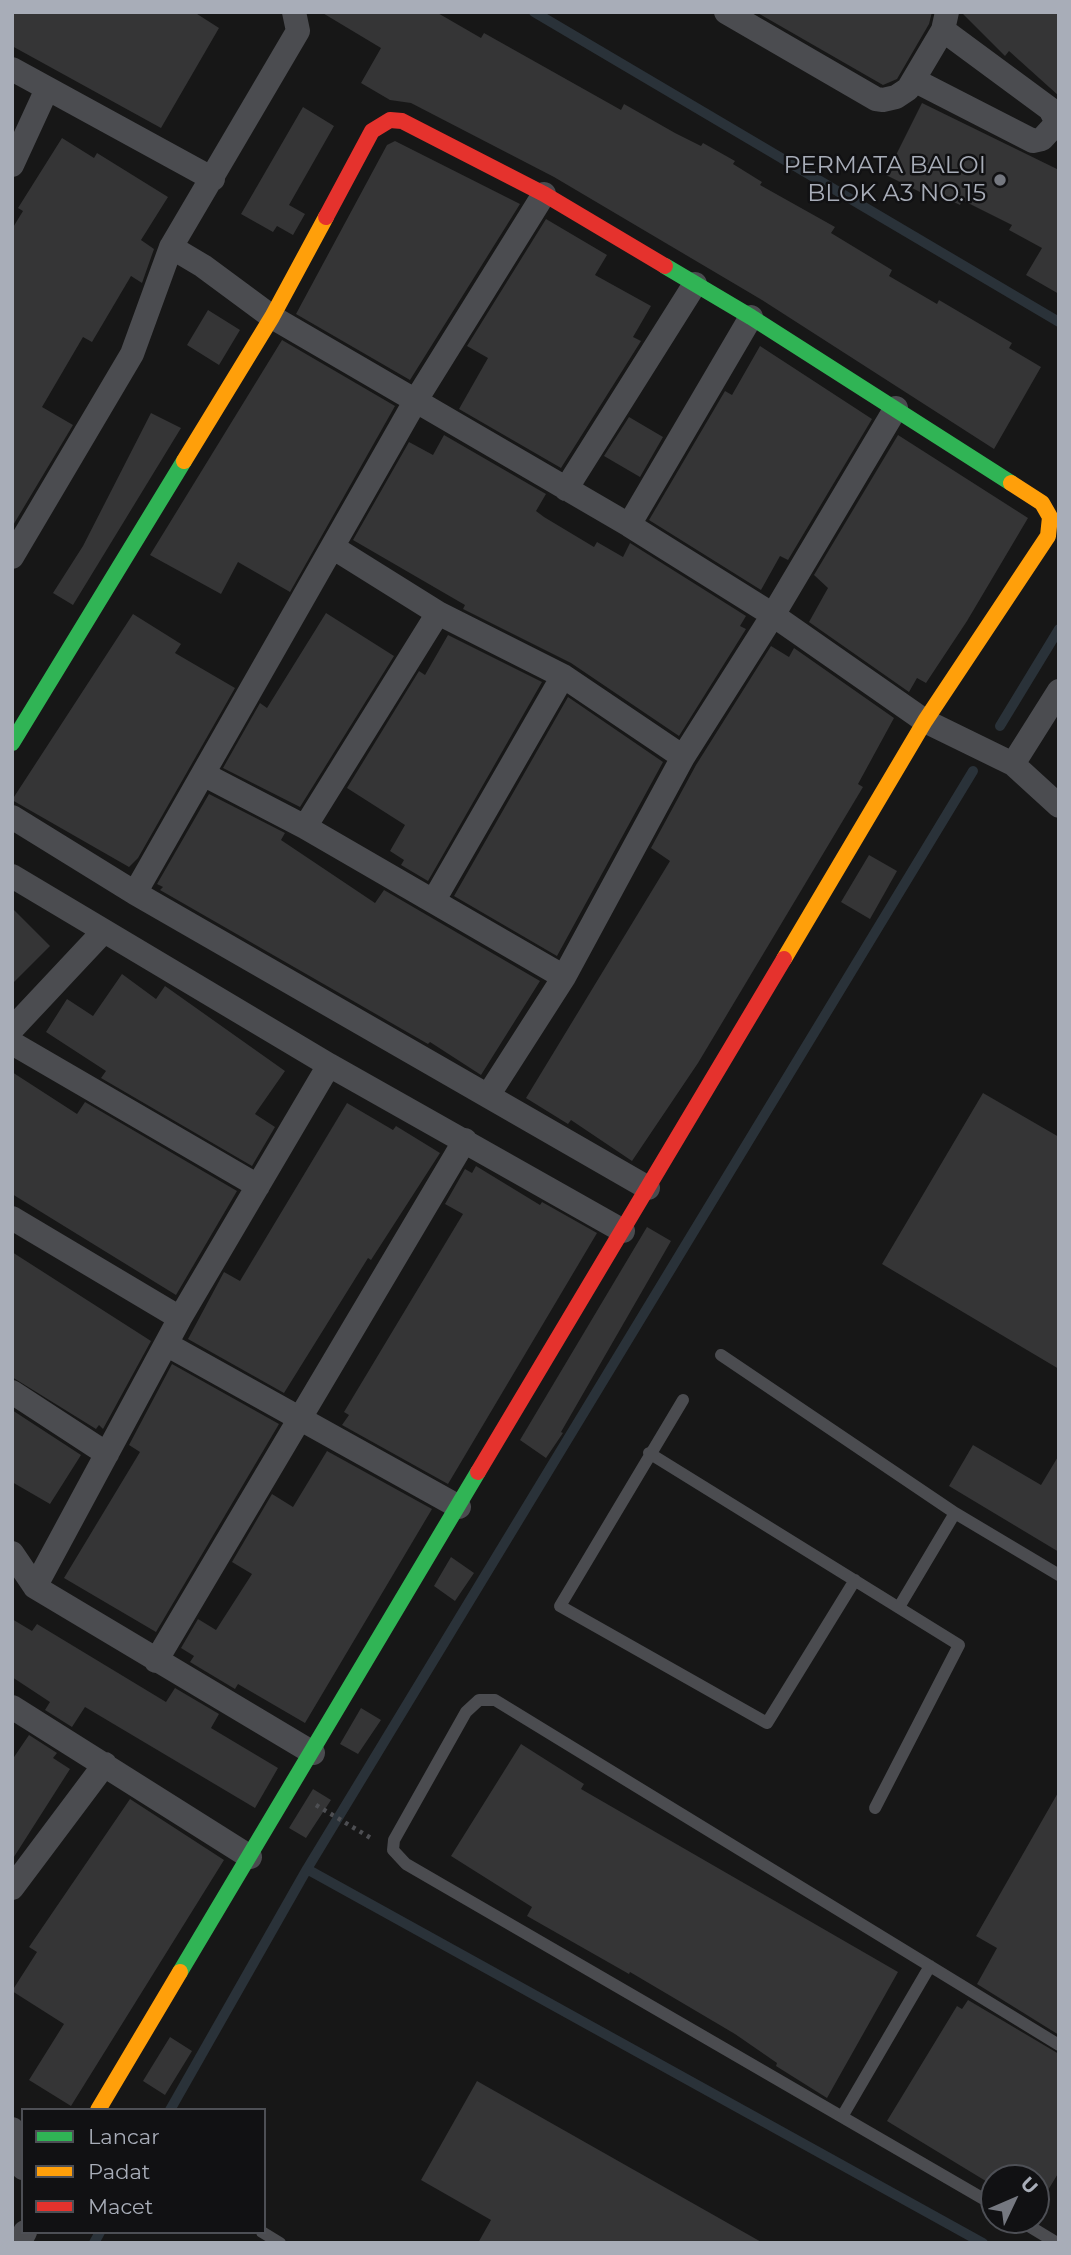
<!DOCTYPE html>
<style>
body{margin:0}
#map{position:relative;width:1071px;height:2255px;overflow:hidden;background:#171717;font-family:Montserrat,sans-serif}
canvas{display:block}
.frame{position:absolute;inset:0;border:14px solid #a8adb8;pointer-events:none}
.legend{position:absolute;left:21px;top:2108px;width:245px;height:126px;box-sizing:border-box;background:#111113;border:2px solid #4d4f55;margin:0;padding:9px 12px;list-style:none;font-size:21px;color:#a8adb8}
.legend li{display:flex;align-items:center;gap:14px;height:35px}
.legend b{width:35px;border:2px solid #4d4f55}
.north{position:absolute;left:980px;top:2164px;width:70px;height:70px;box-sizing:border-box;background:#111113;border:2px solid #4d4f55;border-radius:50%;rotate:46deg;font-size:19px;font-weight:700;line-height:28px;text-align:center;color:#a8adb8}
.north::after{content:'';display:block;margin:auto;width:24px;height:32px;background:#757880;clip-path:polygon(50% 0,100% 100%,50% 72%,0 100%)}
</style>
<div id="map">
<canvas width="1071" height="2255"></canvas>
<div class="frame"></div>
<ul class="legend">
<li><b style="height:9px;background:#30b455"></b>Lancar</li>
<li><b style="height:9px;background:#ff9f0a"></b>Padat</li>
<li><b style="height:9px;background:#e5322d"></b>Macet</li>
</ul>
<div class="north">U</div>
</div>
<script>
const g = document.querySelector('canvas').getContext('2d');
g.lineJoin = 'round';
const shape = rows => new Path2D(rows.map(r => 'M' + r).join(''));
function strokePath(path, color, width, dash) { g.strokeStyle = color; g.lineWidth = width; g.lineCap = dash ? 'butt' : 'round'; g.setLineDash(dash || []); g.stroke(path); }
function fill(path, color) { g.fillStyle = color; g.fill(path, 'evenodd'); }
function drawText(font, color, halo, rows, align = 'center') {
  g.font = font + ' Montserrat,sans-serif'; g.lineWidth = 5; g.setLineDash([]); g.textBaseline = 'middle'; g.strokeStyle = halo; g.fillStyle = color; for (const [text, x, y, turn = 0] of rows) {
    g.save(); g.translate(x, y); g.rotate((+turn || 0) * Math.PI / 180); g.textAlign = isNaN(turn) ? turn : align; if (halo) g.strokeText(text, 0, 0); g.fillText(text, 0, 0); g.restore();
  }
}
const stream = shape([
 [534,12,1059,322],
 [1000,726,1059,629],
 [307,1869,983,2243],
 [170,2110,307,1869,973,771],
 [94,2243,100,2232]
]);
const building = shape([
 [12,12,194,12,219,28,161,128,12,46],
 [321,12,436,12,481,38,484,33,621,110,624,104,675,133,701,146,703,143,735,161,733,164,762,182,760,185,835,227,831,233,892,270,889,276,937,304,939,300,1012,343,1009,348,1041,367,994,449,762,300,554,177,411,103,390,100,361,83,381,48],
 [756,12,932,12,929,24,897,79,883,85],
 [961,12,1059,12,1059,96,1009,51,1005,56],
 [922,103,1059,170,1059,294,1026,275,1042,248,1009,230,1012,225,962,200,960,205,933,192,930,197,886,175],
 [303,107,334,126,289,205,305,214,293,235,277,226,273,232,241,214],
 [62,138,94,158,97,153,168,197,141,240,154,249,142,283,131,276,92,342,83,337,42,407,73,425,12,527,12,229,23,211,18,208],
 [395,141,520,204,410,380,296,314,387,145],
 [546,219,607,255,595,275,651,306,633,337,641,341,561,468,459,409,488,358,467,346],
 [208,310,240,330,219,365,187,345],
 [282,340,395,406,290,592,238,562,221,594,150,555],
 [760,346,872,419,788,560,780,556,761,590,649,520,725,391,732,395],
 [151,413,181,428,73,605,53,593,83,546],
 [629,417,663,437,640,477,604,456],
 [444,435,546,494,536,511,544,517,594,547,597,542,623,557,630,543,746,616,740,626,746,629,679,736,571,663,463,609,465,605,353,540,409,442,433,455],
 [898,435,1028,518,967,621,926,683,917,678,909,692,809,622,828,588,814,575],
 [326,613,394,656,300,807,223,768,260,703,267,708],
 [133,614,181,644,175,653,235,688,138,858,129,867,12,800],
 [448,635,542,682,428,881,401,865,404,860,390,851,405,825,347,788,419,671,425,675],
 [771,646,789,657,794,648,894,718,858,784,863,787,698,1063,632,1161,571,1120,568,1124,526,1098,670,861,651,848,696,765],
 [568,697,663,762,557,956,454,896],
 [209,794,285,833,281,840,375,903,384,890,540,981,481,1075,430,1042,428,1044,160,890,163,887,157,884],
 [869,855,897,871,870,919,841,902],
 [12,908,50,946,12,984],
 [122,974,156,999,165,986,285,1071,255,1114,275,1127,252,1166,101,1078,106,1071,46,1032,67,999,93,1016],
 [12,1072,77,1114,85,1102,237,1191,176,1295,12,1194],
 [983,1093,1059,1137,1059,1369,882,1264],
 [347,1103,393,1130,396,1126,440,1153,371,1260,368,1258,284,1393,188,1339,224,1272,240,1281],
 [476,1166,540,1205,542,1202,597,1233,448,1484,342,1425,349,1415,344,1412,463,1214,445,1204,465,1169,472,1173],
 [647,1227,671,1241,561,1432,563,1433,546,1458,520,1440],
 [12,1252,151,1341,103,1429,99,1425,96,1429,12,1377],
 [172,1364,279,1424,156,1632,64,1578,140,1452,129,1445],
 [12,1410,81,1455,50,1504,12,1482],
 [973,1445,1041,1485,1059,1455,1059,1552,949,1486],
 [327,1451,432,1509,305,1723,238,1684,235,1689,190,1662,194,1656,181,1648,198,1619,216,1630,252,1574,232,1562,272,1494,293,1507],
 [451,1557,474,1573,455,1601,434,1586],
 [12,1619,32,1631,37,1624,166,1702,175,1688,219,1714,211,1728,278,1768,255,1808,85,1707,72,1727,45,1710,50,1702,12,1677],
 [361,1708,381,1720,358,1754,340,1744],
 [29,1735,57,1753,53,1758,70,1769,12,1860,12,1760],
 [521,1744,584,1784,581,1789,898,1972,827,2098,776,2066,777,2063,735,2034,630,1972,629,1974,527,1916,532,1907,451,1856],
 [313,1789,331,1800,306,1838,289,1828],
 [1059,1791,1059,2035,977,1984,997,1948,976,1936],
 [130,1799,224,1860,71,2106,29,2080,64,2024,12,1991,37,1952,29,1947],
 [968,2000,1059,2054,1059,2172,1036,2210,1036,2178,994,2178,994,2186,887,2121,957,2006,962,2009],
 [170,2037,192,2051,165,2095,143,2081],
 [477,2081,763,2243,478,2243,491,2220,421,2180]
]);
const path = shape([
 [316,1805,374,1840]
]);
const lane = shape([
 [721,1355,955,1513,1059,1575],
 [683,1400,560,1606,767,1723,855,1580],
 [649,1453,959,1645,875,1808],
 [899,1607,955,1513],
 [843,2115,930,1966],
 [994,2205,406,1864,393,1850,394,1840,466,1712,479,1700,495,1700,1059,2045],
 [1019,2220,1057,2243],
 [262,2232,280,2243]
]);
const street = shape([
 [726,12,876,99,883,100,896,97,908,89,943,30,947,12],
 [12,69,213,179],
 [914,80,1033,141,1042,139,1053,127,1056,121,1050,109,943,30],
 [12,165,47,89],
 [171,247,203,266,272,317,629,525,773,615,925,721,1013,764,1059,806],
 [566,489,695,284],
 [629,525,751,317],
 [334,548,438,613,563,676,683,757],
 [12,557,132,354,171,247,298,31,294,12],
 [1013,764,1059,691],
 [205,775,305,827,564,977],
 [12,817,135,893,648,1188],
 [305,827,438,613],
 [12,876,329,1065,623,1231],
 [135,893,416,400,544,194],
 [434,900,563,676],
 [12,1029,103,932],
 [12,1043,258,1186],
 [489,1094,564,977,683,757,773,615,896,408],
 [12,1218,180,1318],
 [166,1344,459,1507],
 [12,1392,107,1454],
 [12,1553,35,1587,313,1753],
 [35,1587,180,1318,329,1065],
 [156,1661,465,1140],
 [12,1707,250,1857],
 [12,1888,105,1764],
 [12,2129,23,2168],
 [19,2243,25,2232]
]);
const fast = shape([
 [665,266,751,317,1011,483],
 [12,743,184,461],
 [180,1972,478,1472]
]);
const slow = shape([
 [184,461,272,317,326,217],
 [784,959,925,721,1048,536,1050,517,1042,503,1011,483],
 [98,2110,180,1972]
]);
const jam = shape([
 [326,217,372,131,390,120,402,121,544,194,665,266],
 [478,1472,784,959]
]);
const markers = [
 [1000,180,7,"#757880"]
];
const poiNames = [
 ["PERMATA BALOI",986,166],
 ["BLOK A3 NO.15",986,194]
];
strokePath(stream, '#2a3239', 10);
fill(building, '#353536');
strokePath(path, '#4d4e52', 4.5, [3.5, 5]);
strokePath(lane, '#4b4c50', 12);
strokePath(street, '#4b4c50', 24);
strokePath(fast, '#30b455', 16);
strokePath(slow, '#ff9f0a', 16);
strokePath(jam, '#e5322d', 16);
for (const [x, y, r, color] of markers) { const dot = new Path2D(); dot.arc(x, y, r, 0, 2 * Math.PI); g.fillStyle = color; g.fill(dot); strokePath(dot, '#111113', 2.5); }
drawText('24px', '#a8adb8', '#111113', poiNames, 'right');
</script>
